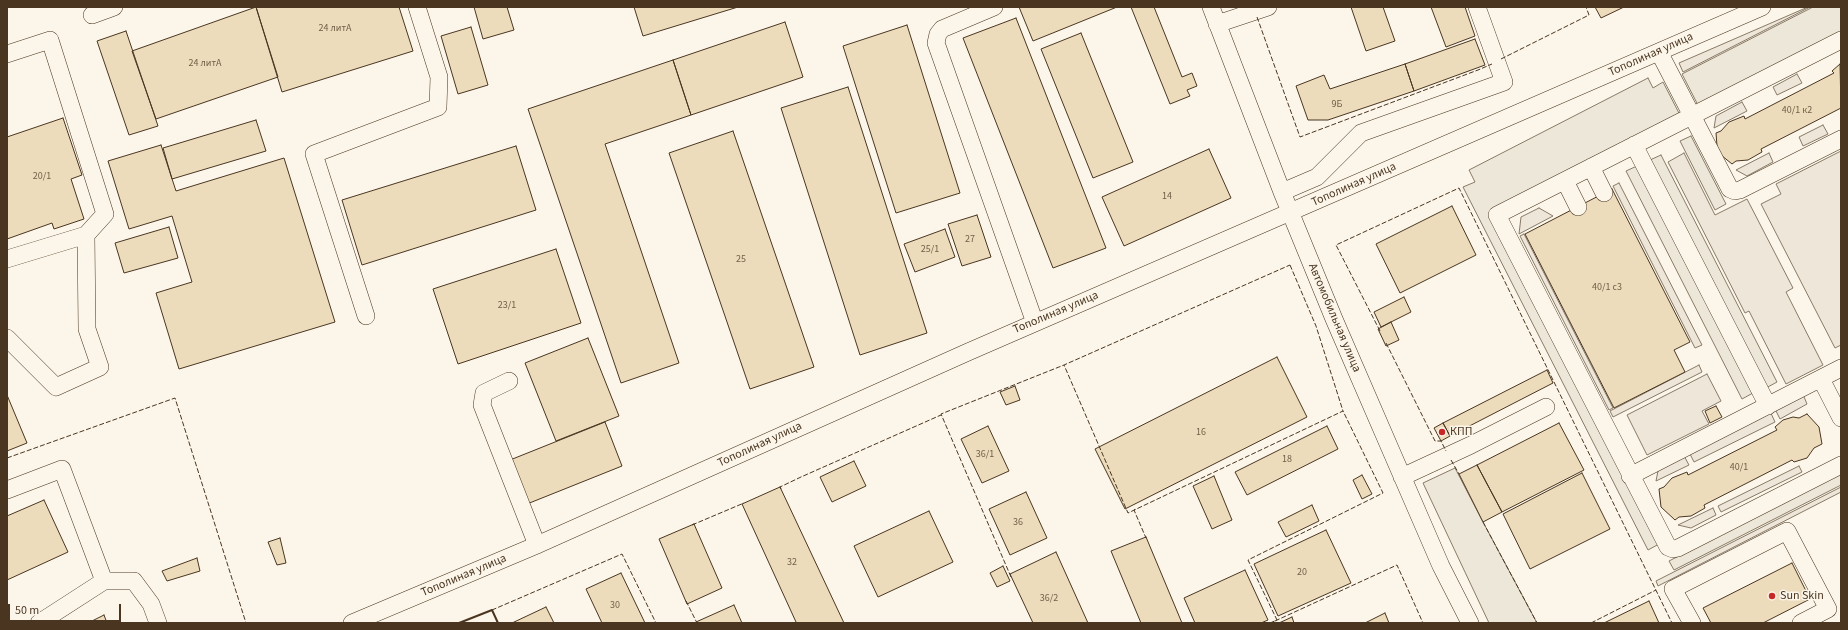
<!DOCTYPE html>
<meta charset="utf-8">
<style>
body{margin:0}
#map{position:relative;width:1848px;height:630px;overflow:hidden;background:#fbf6e9;font-family:"Source Sans 3",sans-serif}
canvas{display:block}
.frame{position:absolute;inset:0;border:8px solid #4a3520;pointer-events:none}
.scale{position:absolute;left:8px;top:604px;width:113px;height:18px;box-sizing:border-box;border:2px solid #4a3520;border-top:0;padding-left:5px;font-size:12px;line-height:14px;white-space:nowrap;color:#4a3520;-webkit-text-stroke:3px #fbf6e9;paint-order:stroke}
</style>
<div id="map">
<canvas width="1848" height="630"></canvas>
<div class="frame"></div>
<div class="scale">50 m</div>
</div>
<script>
const g = document.querySelector('canvas').getContext('2d');
g.lineJoin = 'round';
function fill(path, color) { g.fillStyle = color; g.fill(path, 'evenodd'); }
const shape = rows => new Path2D(rows.map(r => 'M' + r).join(''));
function strokePath(path, color, width, dash) { g.strokeStyle = color; g.lineWidth = width; g.lineCap = dash ? 'butt' : 'round'; g.setLineDash(dash || []); g.stroke(path); }
function drawText(font, color, halo, rows, align = 'center') {
  g.font = font + ' "Source Sans 3",sans-serif'; g.lineWidth = 3; g.setLineDash([]); g.textBaseline = 'middle'; g.strokeStyle = halo; g.fillStyle = color; for (const [text, x, y, turn = 0] of rows) {
    g.save(); g.translate(x, y); g.rotate((+turn || 0) * Math.PI / 180); g.textAlign = isNaN(turn) ? turn : align; if (halo) g.strokeText(text, 0, 0); g.fillText(text, 0, 0); g.restore();
  }
}
const green = shape([
 [1808,7,1810,7,1683,72,1679,63,1808,7],
 [1797,74,1802,83,1777,95,1773,87,1797,74],
 [1742,102,1747,111,1714,128,1716,116,1742,102],
 [1823,125,1828,134,1803,146,1799,137,1823,125],
 [1841,151,1841,345,1835,348,1761,204,1781,194,1776,184,1841,151],
 [1684,153,1715,215,1747,199,1793,288,1786,292,1823,365,1786,384,1749,311,1745,313,1668,162,1684,153],
 [1769,153,1773,162,1747,176,1736,170,1769,153],
 [1619,183,1702,345,1695,348,1613,186,1619,183],
 [1539,208,1553,216,1519,234,1521,217,1539,208],
 [1524,234,1613,408,1609,410,1520,236,1524,234],
 [1699,365,1702,372,1613,417,1610,411,1699,365],
 [1707,374,1721,401,1702,411,1709,424,1647,455,1627,415,1707,374],
 [1802,392,1807,404,1780,419,1774,407,1802,392],
 [1769,409,1775,422,1694,462,1688,450,1769,409],
 [1683,454,1689,465,1656,481,1659,466,1683,454],
 [1799,466,1802,472,1721,512,1718,506,1799,466],
 [1841,487,1841,492,1658,586,1656,581,1841,487],
 [1713,508,1716,515,1691,528,1678,525,1713,508]
]);
const parking = shape([
 [1813,7,1841,7,1841,35,1699,107,1682,74,1813,7],
 [1648,78,1653,88,1663,82,1681,117,1491,214,1659,544,1648,550,1463,187,1475,182,1469,170,1648,78],
 [1691,136,1726,204,1715,210,1680,141,1691,136],
 [1661,155,1777,382,1766,388,1650,160,1661,155],
 [1637,166,1753,393,1742,399,1626,171,1637,166],
 [1455,468,1483,522,1537,623,1489,623,1423,483,1455,468],
 [1841,473,1841,485,1674,570,1669,561,1841,473]
]);
const building = shape([
 [256,7,278,77,156,119,132,51,256,7],
 [256,7,399,7,413,51,282,92,256,7],
 [474,7,507,7,514,30,483,39,474,7],
 [634,7,738,7,643,36,634,7],
 [1019,7,1117,7,1033,41,1019,7],
 [1131,7,1154,7,1182,77,1192,73,1197,86,1187,90,1190,96,1170,104,1131,7],
 [1351,7,1383,7,1395,41,1366,51,1351,7],
 [1431,7,1465,7,1475,36,1446,47,1431,7],
 [1595,7,1624,7,1601,18,1595,7],
 [1016,18,1106,248,1053,268,963,38,1016,18],
 [785,22,803,77,691,115,673,60,785,22],
 [907,25,960,193,896,213,843,46,907,25],
 [471,27,488,85,458,94,441,36,471,27],
 [126,31,158,126,129,135,97,41,126,31],
 [1081,33,1133,162,1093,178,1041,49,1081,33],
 [1475,39,1485,65,1414,91,1405,64,1475,39],
 [673,60,691,115,605,144,679,363,621,383,528,109,673,60],
 [1405,64,1414,91,1328,120,1308,120,1296,86,1324,75,1330,89,1405,64],
 [1840,64,1841,108,1761,149,1762,152,1748,160,1736,161,1732,164,1721,155,1717,146,1716,133,1721,131,1729,122,1744,116,1745,119,1834,73,1832,71,1840,64],
 [848,87,927,333,860,355,781,108,848,87],
 [63,118,82,175,71,179,84,219,54,229,52,223,7,239,7,137,63,118],
 [256,120,266,151,172,179,163,148,256,120],
 [733,131,814,367,750,389,669,153,733,131],
 [161,145,176,191,284,158,335,322,179,369,156,293,192,282,172,216,129,229,108,161,161,145],
 [516,146,536,210,362,265,342,200,516,146],
 [1209,149,1231,198,1124,246,1102,197,1209,149],
 [1612,189,1690,342,1674,350,1685,372,1614,408,1525,234,1612,189],
 [1452,206,1476,255,1400,293,1376,244,1452,206],
 [977,215,991,257,962,266,948,224,977,215],
 [169,227,178,258,124,273,115,243,169,227],
 [945,229,955,257,915,272,904,244,945,229],
 [556,249,581,323,458,364,433,289,556,249],
 [1404,297,1411,312,1381,327,1374,312,1404,297],
 [1391,322,1399,340,1386,346,1378,329,1391,322],
 [588,338,619,416,556,441,525,363,588,338],
 [1277,357,1307,417,1125,509,1095,449,1277,357],
 [1547,370,1553,383,1450,436,1443,423,1547,370],
 [1015,386,1020,400,1006,405,1000,392,1015,386],
 [7,395,27,443,7,451,7,395],
 [1716,406,1722,417,1710,423,1705,411,1716,406],
 [1807,414,1819,427,1822,444,1814,448,1807,458,1794,462,1792,460,1704,505,1705,508,1691,516,1679,517,1675,520,1661,507,1659,489,1664,487,1672,478,1687,472,1688,475,1777,430,1775,427,1783,420,1793,417,1799,418,1807,414],
 [605,422,622,466,527,504,510,460,605,422],
 [1443,423,1450,436,1441,441,1434,428,1443,423],
 [1559,423,1584,470,1502,512,1477,465,1559,423],
 [988,426,1009,471,982,483,961,439,988,426],
 [1327,426,1338,449,1247,495,1235,472,1327,426],
 [854,461,866,486,832,502,820,477,854,461],
 [1477,465,1502,512,1483,522,1459,474,1477,465],
 [1582,473,1610,529,1530,569,1503,514,1582,473],
 [1362,475,1372,494,1362,499,1353,480,1362,475],
 [1214,476,1232,520,1212,529,1193,486,1214,476],
 [780,487,844,623,795,623,796,622,742,504,780,487],
 [1026,492,1047,538,1010,555,989,509,1026,492],
 [44,500,68,552,7,580,7,516,44,500],
 [1312,505,1319,521,1286,537,1278,522,1312,505],
 [929,511,953,562,878,597,854,546,929,511],
 [694,524,722,588,687,604,659,539,694,524],
 [1326,530,1351,583,1278,616,1254,564,1326,530],
 [1146,537,1182,623,1141,623,1111,551,1146,537],
 [280,538,286,563,277,565,268,542,280,538],
 [1056,552,1088,623,1033,623,1010,574,1056,552],
 [197,558,200,571,167,581,162,571,197,558],
 [1792,563,1810,599,1763,623,1711,623,1703,608,1792,563],
 [1003,566,1010,581,997,587,990,573,1003,566],
 [1245,570,1268,620,1261,623,1195,623,1184,598,1245,570],
 [621,573,645,623,602,623,586,589,621,573],
 [1649,601,1659,623,1604,623,1649,601],
 [734,605,742,623,697,623,696,622,734,605],
 [546,607,554,623,512,623,546,607],
 [1385,613,1389,623,1365,623,1385,613],
 [104,615,107,623,93,623,92,621,104,615],
 [1292,617,1294,623,1279,623,1292,617]
]);
const minor = shape([
 [994,7,942,29,938,34,936,43,1035,323],
 [1211,7,1282,192,1334,319,1441,566,1470,623],
 [92,15,114,7],
 [1217,24,1268,7],
 [1841,40,1497,215,1668,547,1673,549,1678,548,1841,465],
 [1659,52,1730,189,1735,191,1740,190,1841,139],
 [7,54,50,40,105,214,86,235,87,329,100,367,56,387,7,338],
 [1634,145,1768,406],
 [1591,167,1604,193],
 [1565,181,1578,207],
 [1282,192,1317,177,1361,133,1504,82,1477,7],
 [7,259,86,235],
 [366,316,314,154,438,107,439,77,417,7],
 [1821,379,1841,418],
 [509,381,484,393,482,405,537,545],
 [1630,476,1841,368],
 [1402,477,1471,445,1546,407],
 [7,490,62,469,104,581],
 [39,623,104,581,134,581,151,604,158,623],
 [352,623,537,545,968,352,1762,7],
 [1692,623,1673,589,1787,531,1828,609,1801,623]
]);
const fence = shape([
 [1257,17,1300,137,1478,70,1492,64],
 [1501,59,1589,15,1586,7],
 [1290,265,1316,326,1343,411,1128,513,1064,365,1290,265],
 [1380,331,1336,245,1459,188,1672,623],
 [1386,343,1435,441,1441,441,1446,451],
 [7,458,175,398,246,623],
 [1451,460,1459,474],
 [781,489,780,487,801,477,941,415],
 [1135,509,1134,510,1146,538],
 [1483,522,1537,623],
 [692,525,744,503],
 [1011,577,941,414,1064,365],
 [686,601,697,623],
 [1275,621,1397,565,1423,623],
 [498,623,492,610,622,554,656,623],
 [1270,623,1277,620,1248,560,1383,493,1343,411],
 [1591,623,1656,590]
]);
const wall = shape([
 [459,623,492,610,498,623]
]);
const markers = [
 [1442,432,4,"#c62828"],
 [1772,596,4,"#c62828"]
];
const numberNames = [
 ["24 литА",335,29],
 ["24 литА",205,64],
 ["9Б",1337,105],
 ["40/1 к2",1797,111],
 ["20/1",42,177],
 ["14",1167,197],
 ["27",970,240],
 ["25/1",930,250],
 ["25",741,260],
 ["40/1 с3",1607,288],
 ["23/1",507,306],
 ["16",1201,433],
 ["36/1",985,455],
 ["18",1287,460],
 ["40/1",1739,468],
 ["36",1018,523],
 ["32",792,563],
 ["20",1302,573],
 ["36/2",1049,599],
 ["30",615,606]
];
const streetNames = [
 ["Тополиная улица",1651,55,-24],
 ["Тополиная улица",1354,185,-24],
 ["Тополиная улица",1056,313,-23],
 ["Автомобильная улица",1334,318,67],
 ["Тополиная улица",760,445,-25],
 ["Тополиная улица",464,576,-23]
];
const poiNames = [
 ["КПП",1450,432],
 ["Sun Skin",1780,596]
];
fill(green, '#ede6d9');
strokePath(green, '#887966', 1);
fill(parking, '#ede7d9');
strokePath(parking, '#887966', 1);
fill(building, '#ecdcbc');
strokePath(building, '#4a3520', 1);
strokePath(minor, '#4a3520', 18);
strokePath(minor, '#fbf6e9', 17);
strokePath(fence, '#4a3520', 1, [5, 2]);
strokePath(wall, '#4a3520', 2);
for (const [x, y, r, color] of markers) { const dot = new Path2D(); dot.arc(x, y, r, 0, 2 * Math.PI); g.fillStyle = color; g.fill(dot); strokePath(dot, '#fbf6e9', 1.5); }
drawText('10px', '#725f47', null, numberNames);
drawText('12px', '#4a3520', '#fbf6e9', streetNames);
drawText('12px', '#4a3520', '#fbf6e9', poiNames, 'left');
</script>
